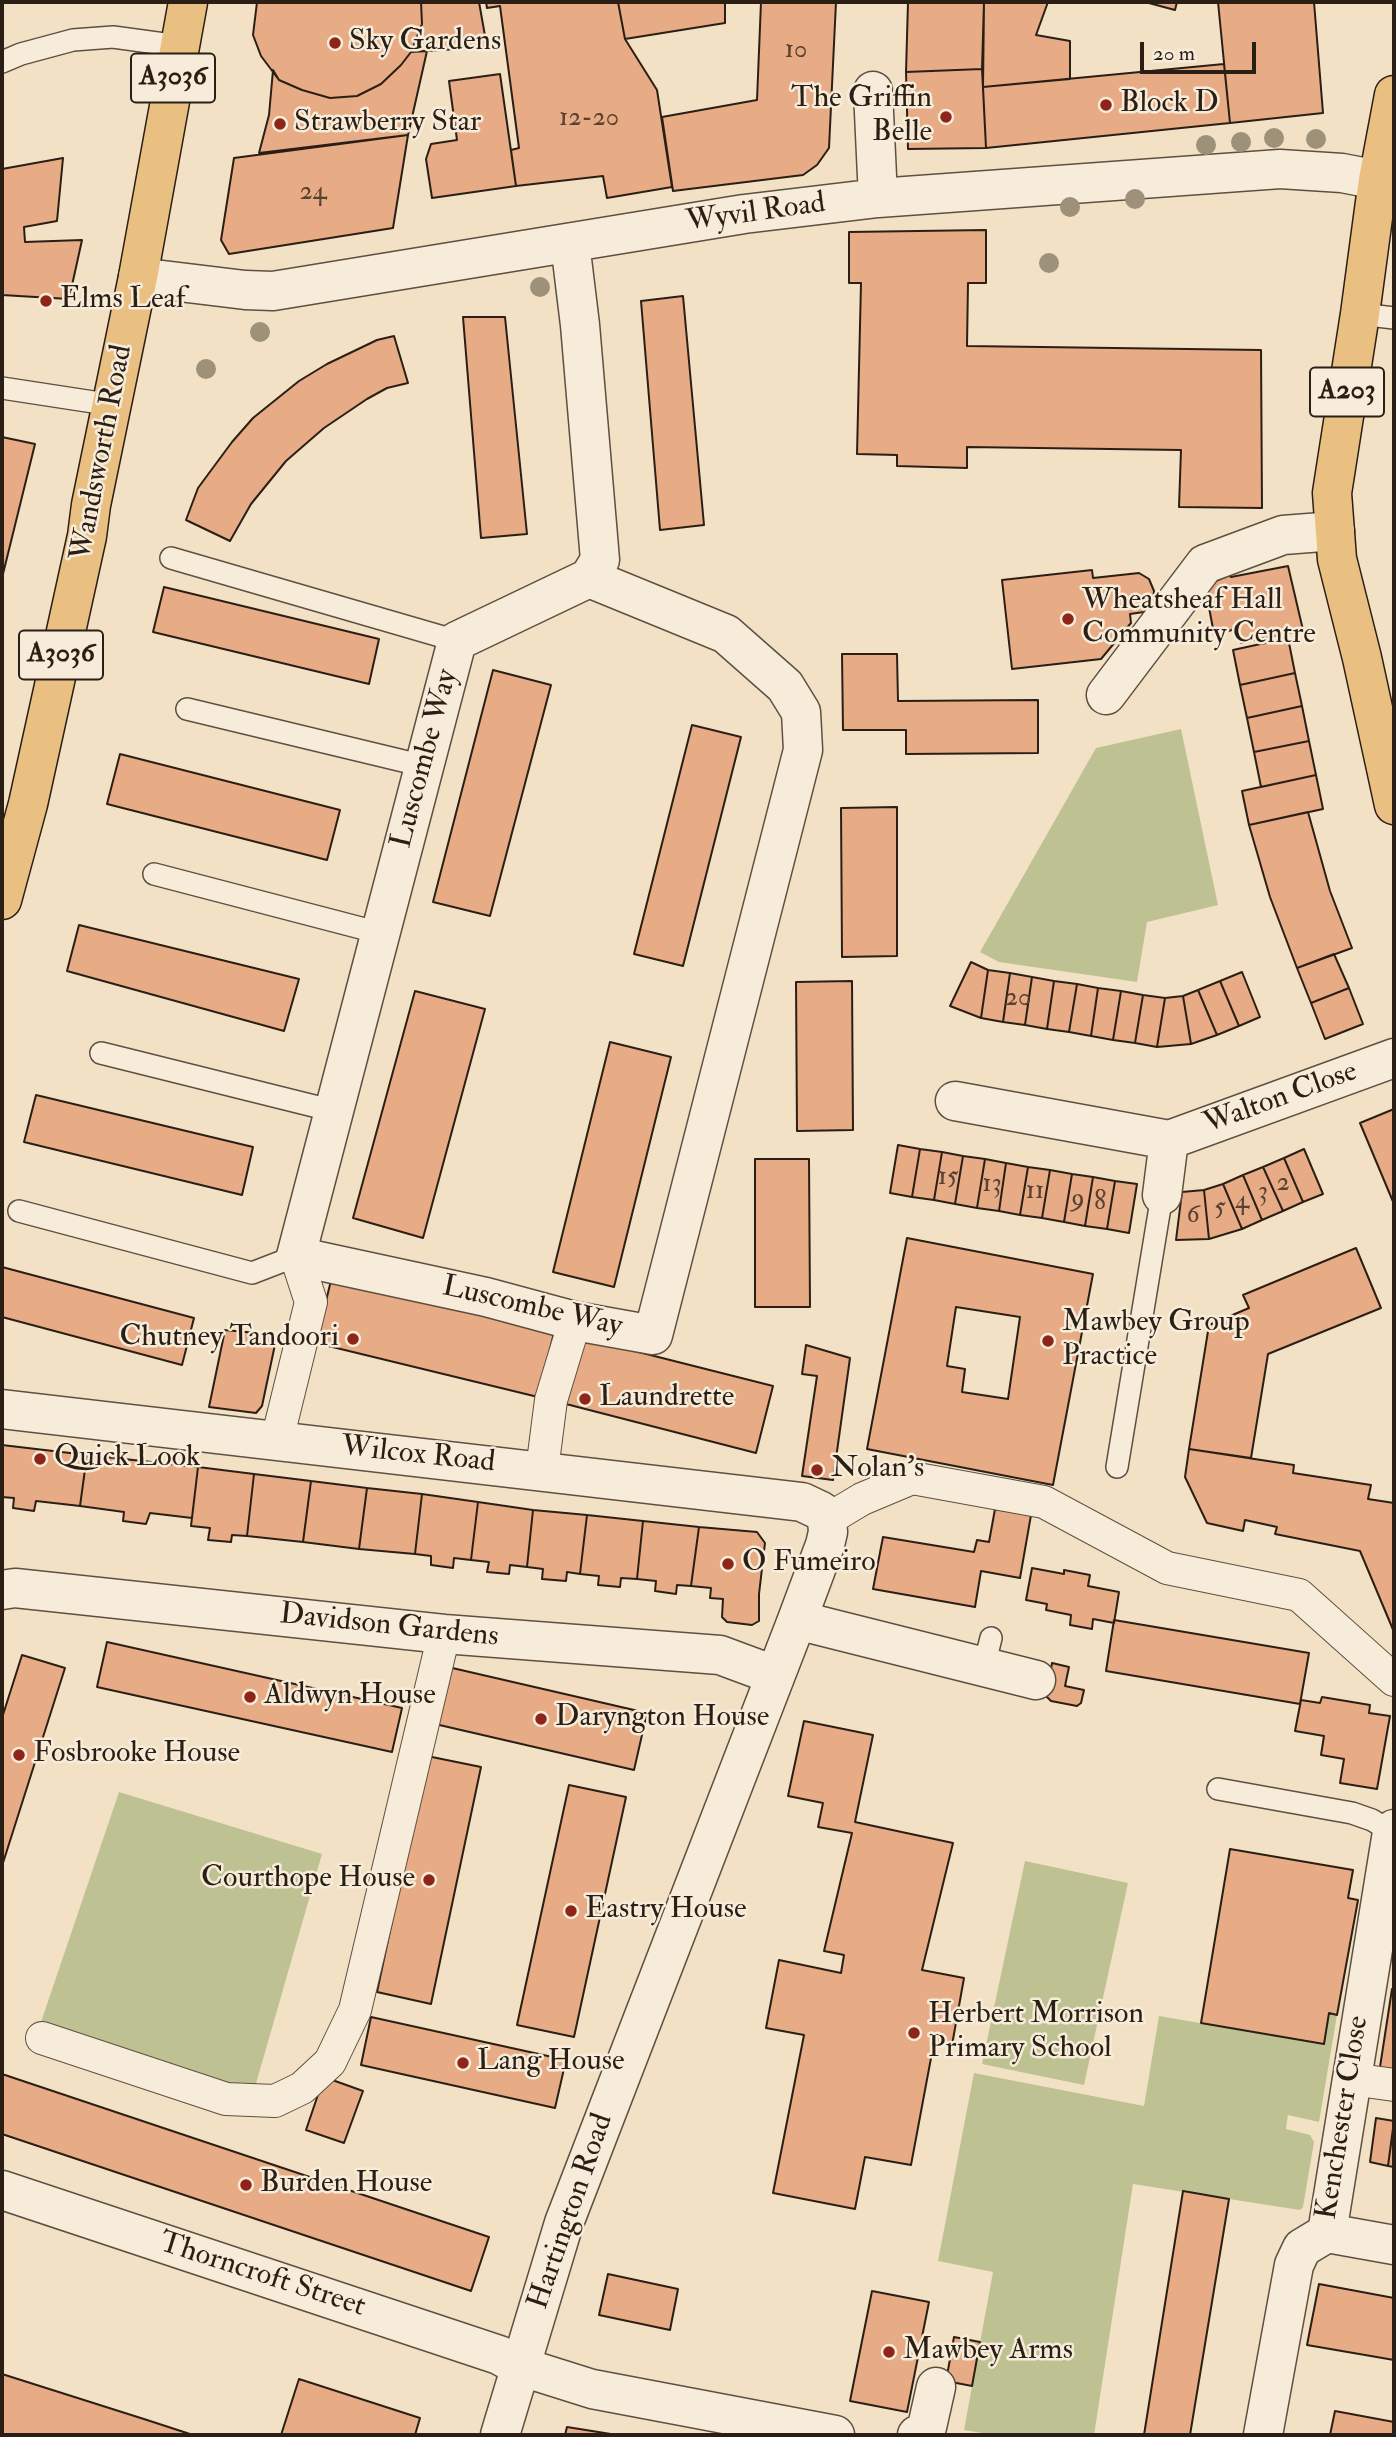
<!DOCTYPE html>
<style>
body{margin:0}
#map{position:relative;width:1396px;height:2437px;overflow:hidden;background:#f3e1c5;font-family:"IM FELL Double Pica",serif}
canvas{display:block}
.frame{position:absolute;inset:0;border:4px solid #2b1f15;pointer-events:none}
.scale{position:absolute;left:1140px;top:42px;width:116px;height:32px;box-sizing:border-box;border:4px solid #2b1f15;border-top:0;padding-left:9px;font-size:21px;line-height:24px;white-space:nowrap;color:#2b1f15;-webkit-text-stroke:5px #f7ecd9;paint-order:stroke}
</style>
<div id="map">
<canvas width="1396" height="2437"></canvas>
<div class="frame"></div>
<div class="scale">20 m</div>
</div>
<script>
const g = document.querySelector('canvas').getContext('2d');
g.lineJoin = 'round';
function fill(path, color) { g.fillStyle = color; g.fill(path, 'evenodd'); }
const shape = rows => new Path2D(rows.map(r => 'M' + r).join(''));
function strokePath(path, color, width, dash) { g.strokeStyle = color; g.lineWidth = width; g.lineCap = dash ? 'butt' : 'round'; g.setLineDash(dash || []); g.stroke(path); }
function drawText(font, color, halo, rows, align = 'center') {
  g.font = font + ' "IM FELL Double Pica",serif'; g.lineWidth = 5; g.setLineDash([]); g.textBaseline = 'middle'; g.strokeStyle = halo; g.fillStyle = color; for (const [text, x, y, turn = 0] of rows) {
    g.save(); g.translate(x, y); g.rotate((+turn || 0) * Math.PI / 180); g.textAlign = isNaN(turn) ? turn : align; if (halo) g.strokeText(text, 0, 0); g.fillText(text, 0, 0); g.restore();
  }
}
const green = shape([
 [1181,729,1218,905,1147,922,1137,982,999,962,980,952,1096,748],
 [119,1792,322,1854,253,2094,40,2025],
 [1025,1861,1128,1883,1084,2085,982,2064],
 [1329,2013,1337,2015,1319,2122,1288,2115,1287,2121,1286,2129,1310,2135,1314,2142,1303,2207,1300,2210,1133,2184,1094,2435,995,2435,964,2430,993,2272,938,2261,974,2073,1144,2106,1159,2016,1323,2044]
]);
const building = shape([
 [257,2,421,2,422,24,411,52,401,65,381,84,357,96,330,98,302,90,279,80,261,56,253,35,257,2],
 [421,2,479,2,487,47,411,52,422,24,421,2],
 [486,2,618,2,625,39,657,90,672,187,607,198,603,176,516,186,511,150,519,148,500,6,487,8,486,2],
 [618,2,725,2,725,23,625,39,618,2],
 [761,2,836,2,829,148,817,165,803,175,673,191,662,117,757,100,761,2],
 [908,2,984,2,982,69,906,72,908,2],
 [984,2,1048,2,1036,35,1070,41,1070,79,983,87,984,2],
 [1145,2,1177,2,1175,10,1145,2],
 [1218,2,1314,2,1323,113,1230,123,1218,2],
 [427,51,408,135,259,153,269,115,273,70,279,80,302,90,330,98,357,96,381,84,401,65,411,52,427,51],
 [1224,64,1230,123,986,148,983,87,1224,64],
 [982,69,986,148,908,149,906,72,982,69],
 [500,74,516,186,432,198,426,159,431,144,457,140,449,81,500,74],
 [408,135,393,228,229,254,221,240,234,158,408,135],
 [63,158,57,221,24,227,25,242,82,240,69,299,2,295,2,169,63,158],
 [986,230,986,283,968,283,967,346,1261,350,1262,508,1179,507,1181,450,967,447,967,468,897,466,897,455,857,454,861,283,849,283,849,232,986,230],
 [683,296,704,525,660,530,641,301,683,296],
 [463,317,505,317,527,534,481,538,463,317],
 [394,336,408,383,387,388,367,399,324,428,286,461,251,504,230,541,186,520,198,488,232,442,253,418,299,381,327,364,377,340,394,336],
 [2,437,35,444,2,578,2,437],
 [1288,566,1303,630,1241,643,1237,629,1214,634,1205,586,1229,575,1231,577,1288,566],
 [1092,570,1093,578,1139,573,1149,579,1154,591,1153,603,1144,612,1130,614,1131,623,1101,659,1012,669,1002,580,1092,570],
 [164,587,379,639,369,684,153,632,164,587],
 [1288,638,1295,673,1240,685,1233,650,1288,638],
 [842,654,897,654,898,701,1038,700,1038,753,906,754,906,730,843,730,842,654],
 [493,670,551,685,490,916,433,902,493,670],
 [1295,673,1302,706,1247,718,1240,685,1295,673],
 [1302,706,1309,741,1254,752,1247,718,1302,706],
 [692,725,741,737,683,966,634,954,692,725],
 [1309,741,1316,775,1261,787,1254,752,1309,741],
 [120,754,340,810,327,860,107,804,120,754],
 [1316,775,1323,809,1249,825,1242,791,1316,775],
 [897,807,897,956,842,957,841,808,897,807],
 [1308,812,1330,891,1352,948,1297,968,1270,897,1249,825,1308,812],
 [79,925,299,979,284,1031,67,971,79,925],
 [1334,954,1349,988,1311,1003,1297,968,1334,954],
 [971,962,988,970,981,1018,950,1006,971,962],
 [988,970,1010,973,1003,1022,981,1018,988,970],
 [1242,972,1260,1017,1239,1026,1220,981,1242,972],
 [1010,973,1032,977,1025,1025,1003,1022,1010,973],
 [1032,977,1054,981,1047,1029,1025,1025,1032,977],
 [852,981,853,1130,797,1131,796,982,852,981],
 [1054,981,1077,984,1069,1032,1047,1029,1054,981],
 [1220,981,1239,1026,1217,1035,1198,990,1220,981],
 [1077,984,1098,988,1091,1036,1069,1032,1077,984],
 [1098,988,1121,991,1113,1040,1091,1036,1098,988],
 [1349,988,1363,1024,1325,1039,1311,1003,1349,988],
 [1198,990,1217,1035,1191,1044,1183,996,1198,990],
 [415,991,485,1009,423,1238,353,1218,415,991],
 [1121,991,1143,995,1135,1043,1113,1040,1121,991],
 [1143,995,1165,998,1157,1047,1135,1043,1143,995],
 [1183,996,1191,1044,1157,1047,1165,998,1183,996],
 [610,1042,671,1057,614,1287,553,1272,610,1042],
 [36,1095,253,1147,242,1195,24,1142,36,1095],
 [1394,1109,1394,1204,1360,1123,1394,1109],
 [898,1145,920,1149,912,1197,890,1193,898,1145],
 [920,1149,942,1152,934,1200,912,1197,920,1149],
 [1304,1149,1323,1194,1303,1202,1284,1158,1304,1149],
 [942,1152,963,1156,955,1204,934,1200,942,1152],
 [963,1156,985,1159,977,1208,955,1204,963,1156],
 [1284,1158,1303,1202,1283,1211,1263,1167,1284,1158],
 [755,1159,809,1159,810,1307,755,1307,755,1159],
 [985,1159,1006,1163,999,1211,977,1208,985,1159],
 [1006,1163,1028,1167,1020,1215,999,1211,1006,1163],
 [1028,1167,1050,1170,1042,1218,1020,1215,1028,1167],
 [1263,1167,1283,1211,1262,1220,1243,1175,1263,1167],
 [1050,1170,1072,1174,1064,1222,1042,1218,1050,1170],
 [1072,1174,1093,1177,1085,1226,1064,1222,1072,1174],
 [1243,1175,1262,1220,1242,1229,1223,1184,1243,1175],
 [1093,1177,1115,1181,1107,1229,1085,1226,1093,1177],
 [1115,1181,1137,1184,1129,1233,1107,1229,1115,1181],
 [1223,1184,1242,1229,1209,1239,1204,1190,1223,1184],
 [1204,1190,1209,1239,1176,1240,1182,1192,1204,1190],
 [907,1238,1093,1274,1053,1485,867,1449,907,1238],
 [956,1307,1020,1317,1008,1399,962,1392,965,1369,947,1366,956,1307],
 [1356,1248,1381,1308,1268,1354,1251,1458,1189,1449,1209,1325,1249,1308,1243,1295,1356,1248],
 [2,1267,194,1318,182,1365,2,1317,2,1267],
 [332,1276,555,1329,538,1397,316,1343,332,1276],
 [225,1330,277,1335,262,1406,256,1413,209,1407,225,1330],
 [583,1338,773,1386,756,1453,566,1404,583,1338],
 [806,1345,850,1358,833,1480,802,1476,817,1376,802,1374,806,1345],
 [2,1445,87,1455,80,1506,36,1501,34,1511,13,1508,14,1498,2,1497,2,1445],
 [1189,1449,1294,1465,1293,1473,1371,1485,1368,1499,1394,1503,1394,1632,1360,1551,1275,1534,1277,1527,1245,1520,1243,1531,1207,1523,1185,1477,1189,1449],
 [87,1455,198,1467,192,1518,150,1513,146,1524,123,1521,124,1512,80,1506,87,1455],
 [198,1467,254,1474,247,1536,232,1535,231,1542,208,1540,210,1528,191,1526,198,1467],
 [254,1474,311,1481,303,1542,247,1536,254,1474],
 [311,1481,367,1488,359,1549,303,1542,311,1481],
 [367,1488,422,1494,415,1554,359,1549,367,1488],
 [422,1494,478,1502,471,1560,454,1558,453,1568,431,1565,431,1556,415,1554,422,1494],
 [478,1502,533,1510,527,1567,510,1565,509,1574,487,1572,489,1562,471,1560,478,1502],
 [995,1509,1031,1515,1020,1578,981,1571,975,1607,873,1589,883,1537,974,1552,977,1540,989,1542,995,1509],
 [533,1510,587,1515,580,1574,567,1572,566,1581,542,1579,543,1569,527,1567,533,1510],
 [587,1515,643,1521,637,1579,621,1578,620,1587,598,1585,599,1576,580,1574,587,1515],
 [643,1521,699,1527,691,1586,677,1585,676,1594,655,1591,656,1581,637,1579,643,1521],
 [699,1527,757,1532,765,1543,759,1594,759,1621,752,1625,727,1622,722,1617,723,1599,710,1598,711,1588,691,1586,699,1527],
 [1032,1568,1064,1574,1064,1570,1090,1575,1088,1586,1119,1592,1114,1623,1093,1619,1092,1629,1070,1625,1071,1615,1046,1610,1047,1604,1026,1600,1032,1568],
 [1114,1620,1309,1653,1300,1704,1106,1671,1114,1620],
 [107,1642,402,1708,392,1752,97,1687,107,1642],
 [22,1655,65,1668,2,1866,2,1718,22,1655],
 [1052,1663,1069,1667,1065,1686,1084,1690,1081,1703,1077,1706,1051,1701,1046,1696,1052,1663],
 [448,1667,647,1713,634,1770,435,1724,448,1667],
 [1322,1697,1370,1705,1369,1713,1390,1716,1377,1789,1340,1783,1344,1759,1321,1755,1324,1736,1295,1731,1301,1700,1320,1703,1322,1697],
 [804,1721,873,1735,855,1822,953,1843,922,1970,964,1978,952,2045,934,2042,911,2165,865,2157,855,2209,773,2193,804,2035,766,2028,779,1960,841,1973,844,1955,824,1951,852,1833,818,1827,823,1803,788,1796,804,1721],
 [427,1756,481,1767,431,2004,377,1992,427,1756],
 [569,1785,626,1797,574,2037,517,2025,569,1785],
 [1230,1849,1353,1870,1348,1898,1358,1900,1337,2015,1329,2013,1324,2044,1201,2023,1230,1849],
 [1392,1989,1394,1990,1394,2082,1378,2080,1392,1989],
 [371,2017,566,2060,555,2108,361,2065,371,2017],
 [2,2074,489,2237,471,2291,2,2134,2,2074],
 [324,2077,363,2091,344,2143,306,2130,324,2077],
 [1376,2118,1394,2121,1388,2166,1370,2162,1376,2118],
 [1394,2122,1394,2167,1388,2166,1394,2122],
 [1183,2191,1229,2199,1190,2435,1144,2435,1183,2191],
 [608,2274,678,2289,670,2330,599,2315,608,2274],
 [1319,2284,1394,2298,1394,2360,1307,2345,1319,2284],
 [872,2291,929,2302,907,2412,850,2401,872,2291],
 [954,2337,980,2342,972,2386,946,2381,954,2337],
 [2,2374,147,2420,193,2435,2,2435,2,2374],
 [299,2379,420,2418,415,2435,281,2435,299,2379],
 [1335,2411,1394,2422,1394,2435,1330,2435,1335,2411],
 [567,2427,617,2435,565,2435,567,2427]
]);
const service = shape([
 [2,62,21,54,73,40,113,37,179,46],
 [1360,314,1394,318],
 [2,388,113,405],
 [171,558,457,641],
 [187,709,424,766],
 [154,874,380,933],
 [101,1053,334,1111],
 [19,1211,252,1273,296,1256],
 [1117,1467,1162,1195],
 [984,1666,991,1638],
 [1218,1789,1352,1813,1372,1820,1392,1832]
]);
const pedestrian = shape([
 [277,1440,311,1302,296,1256],
 [542,1470,551,1400,575,1321],
 [827,1520,862,1499,912,1478,1044,1502,1167,1568,1299,1595,1394,1680],
 [42,2038,226,2099,275,2101,302,2088,330,2062,355,2010,444,1634],
 [1351,2079,1394,2085]
]);
const minor = shape([
 [873,91,878,198],
 [570,243,580,325,600,560,589,578],
 [138,277,245,290,273,291,744,214,878,198,1280,169,1342,173,1378,180],
 [589,578,726,634,785,686,801,712,803,750,653,1335,575,1321,486,1297,296,1256,457,641,589,578],
 [1106,695,1205,564,1283,535,1335,531],
 [955,1101,1169,1140,1394,1058],
 [1162,1195,1169,1140],
 [2,1409,802,1502,821,1511,827,1520,828,1532,825,1545,797,1620,564,2223,500,2435],
 [2,1590,15,1588,444,1634,720,1655,774,1675],
 [797,1620,1036,1680],
 [2,2190,499,2355,519,2366,592,2389,835,2435],
 [1327,2233,1394,2245],
 [917,2435,923,2433,927,2427,936,2387],
 [1263,2435,1294,2265,1302,2248,1327,2233,1392,1832,1394,1829]
]);
const primary = shape([
 [2,900,28,804,87,536,91,505,138,277,188,2]
]);
const trunk = shape([
 [1394,95,1378,180,1360,314,1332,493,1337,559,1362,658,1394,805]
]);
const trees = [
 [1274,138],
 [1316,139],
 [1241,142],
 [1206,145],
 [1135,199],
 [1070,207],
 [1049,263],
 [540,287],
 [260,332],
 [206,369]
];
const markers = [
 [335,43,7,"#8f2418"],
 [1106,105,7,"#8f2418"],
 [946,117,7,"#8f2418"],
 [280,124,7,"#8f2418"],
 [46,301,7,"#8f2418"],
 [1068,619,7,"#8f2418"],
 [353,1339,7,"#8f2418"],
 [1048,1341,7,"#8f2418"],
 [585,1399,7,"#8f2418"],
 [40,1459,7,"#8f2418"],
 [817,1470,7,"#8f2418"],
 [728,1564,7,"#8f2418"],
 [250,1697,7,"#8f2418"],
 [541,1719,7,"#8f2418"],
 [19,1755,7,"#8f2418"],
 [429,1880,7,"#8f2418"],
 [571,1911,7,"#8f2418"],
 [914,2033,7,"#8f2418"],
 [463,2063,7,"#8f2418"],
 [246,2185,7,"#8f2418"],
 [889,2352,7,"#8f2418"]
];
const numberNames = [
 ["10",796,51],
 ["12-20",589,119],
 ["24",313,193],
 ["20",1018,999],
 ["15",948,1178],
 ["2",1283,1184],
 ["13",992,1185],
 ["11",1035,1192],
 ["3",1263,1193],
 ["9",1078,1200],
 ["4",1242,1202],
 ["8",1100,1203],
 ["5",1220,1209],
 ["6",1193,1216]
];
const shields = [
 [173,78,84],
 [1347,392,74],
 [61,655,84]
];
const shieldNames = [
 ["A3036",173,78],
 ["A203",1347,392],
 ["A3036",61,655]
];
const poiNames = [
 ["Sky Gardens",349,43],
 ["The Griffin",932,100,"right"],
 ["Belle",932,134,"right"],
 ["Block D",1120,105],
 ["Strawberry Star",294,124],
 ["Elms Leaf",60,301],
 ["Wheatsheaf Hall",1082,602],
 ["Community Centre",1082,636],
 ["Mawbey Group",1062,1324],
 ["Practice",1062,1358],
 ["Chutney Tandoori",339,1339,"right"],
 ["Laundrette",599,1399],
 ["Quick Look",54,1459],
 ["Nolan's",831,1470],
 ["O Fumeiro",742,1564],
 ["Aldwyn House",264,1697],
 ["Daryngton House",555,1719],
 ["Fosbrooke House",33,1755],
 ["Courthope House",415,1880,"right"],
 ["Eastry House",585,1911],
 ["Herbert Morrison",928,2016],
 ["Primary School",928,2050],
 ["Lang House",477,2063],
 ["Burden House",260,2185],
 ["Mawbey Arms",903,2352]
];
const streetNames = [
 ["Wyvil Road",756,214,-8],
 ["Wandsworth Road",103,453,-79],
 ["Luscombe Way",426,759,-75],
 ["Walton Close",1281,1099,-20],
 ["Luscombe Way",532,1308,13],
 ["Wilcox Road",418,1456,6],
 ["Davidson Gardens",389,1627,6],
 ["Kenchester Close",1344,2118,-81],
 ["Hartington Road",572,2212,-71],
 ["Thorncroft Street",262,2276,18]
];
fill(green, '#bec292');
fill(building, '#e7ab86');
strokePath(building, '#2b1f15', 2);
strokePath(service, '#5d5041', 24);
strokePath(pedestrian, '#5d5041', 34);
strokePath(minor, '#5d5041', 41);
strokePath(primary, '#2b1f15', 41);
strokePath(trunk, '#2b1f15', 41);
strokePath(service, '#f7ecd9', 21);
strokePath(pedestrian, '#f7ecd9', 32);
strokePath(minor, '#f7ecd9', 38);
strokePath(primary, '#eac082', 38);
strokePath(trunk, '#eac082', 38);
g.fillStyle = '#9d9179';
for (const [x, y] of trees) { g.beginPath(); g.arc(x, y, 10, 0, 2 * Math.PI); g.fill(); }
for (const [x, y, r, color] of markers) { const dot = new Path2D(); dot.arc(x, y, r, 0, 2 * Math.PI); g.fillStyle = color; g.fill(dot); strokePath(dot, '#f7ecd9', 2.5); }
drawText('26px', '#5a4231', null, numberNames);
for (const [x, y, w] of shields) { const box = new Path2D(); box.roundRect(x - w / 2, y - 24.5, w, 49, 5); g.fillStyle = '#f7ecd9'; g.fill(box); strokePath(box, '#2b1f15', 2); }
drawText('bold 28px', '#2b1f15', null, shieldNames);
drawText('30px', '#2b1f15', '#f7ecd9', poiNames, 'left');
drawText('30px', '#2b1f15', '#f7ecd9', streetNames);
</script>
